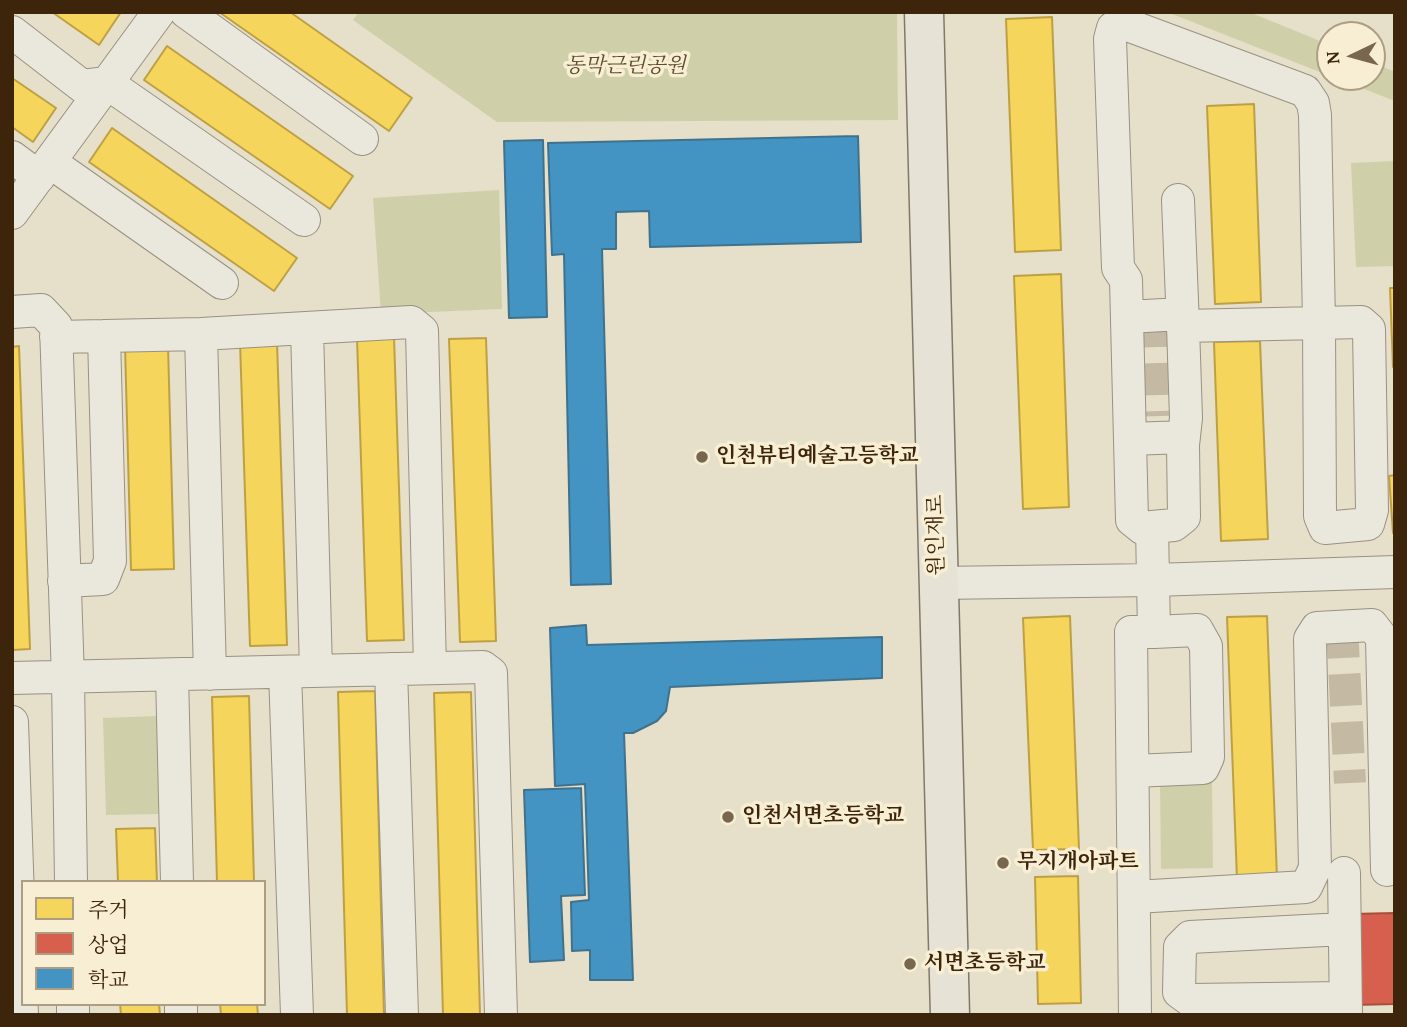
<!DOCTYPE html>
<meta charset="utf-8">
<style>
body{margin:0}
#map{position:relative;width:1407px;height:1027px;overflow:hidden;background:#e6dfc9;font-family:"Gentium Book Plus","Noto Serif KR",serif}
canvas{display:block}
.frame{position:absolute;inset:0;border:14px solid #3d250c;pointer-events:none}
.legend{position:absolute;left:21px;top:880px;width:245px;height:126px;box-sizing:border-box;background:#f7eed3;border:2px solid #ad9e83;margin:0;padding:9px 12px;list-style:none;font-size:21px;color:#3d250c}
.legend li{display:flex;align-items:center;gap:14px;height:35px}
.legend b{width:35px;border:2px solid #ad9e83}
.north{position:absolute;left:1316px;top:21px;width:70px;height:70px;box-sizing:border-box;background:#f7eed3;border:2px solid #ad9e83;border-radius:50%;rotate:265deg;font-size:19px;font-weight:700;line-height:28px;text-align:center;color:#3d250c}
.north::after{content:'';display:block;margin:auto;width:24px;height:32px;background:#78664e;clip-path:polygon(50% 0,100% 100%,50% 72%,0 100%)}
</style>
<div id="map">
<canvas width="1407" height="1027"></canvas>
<div class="frame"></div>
<ul class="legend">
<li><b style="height:19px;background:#f6d55c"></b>주거</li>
<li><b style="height:19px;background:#d6604d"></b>상업</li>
<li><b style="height:19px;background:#4393c3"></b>학교</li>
</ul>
<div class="north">N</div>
</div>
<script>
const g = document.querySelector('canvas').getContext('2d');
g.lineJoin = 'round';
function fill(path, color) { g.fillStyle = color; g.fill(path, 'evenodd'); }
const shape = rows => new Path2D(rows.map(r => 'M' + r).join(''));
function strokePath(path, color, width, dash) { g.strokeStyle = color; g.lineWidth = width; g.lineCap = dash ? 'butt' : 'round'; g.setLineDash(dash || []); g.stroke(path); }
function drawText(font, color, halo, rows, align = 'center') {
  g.font = font + ' "Gentium Book Plus","Noto Serif KR",serif'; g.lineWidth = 7; g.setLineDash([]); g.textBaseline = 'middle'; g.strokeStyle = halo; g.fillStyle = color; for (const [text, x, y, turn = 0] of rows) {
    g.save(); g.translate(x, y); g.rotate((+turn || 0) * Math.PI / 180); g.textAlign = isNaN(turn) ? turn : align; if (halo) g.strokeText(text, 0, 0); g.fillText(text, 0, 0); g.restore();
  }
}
const green = shape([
 [359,12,897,12,898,120,497,122,353,20],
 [1167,12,1249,12,1330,45,1330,76],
 [1372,62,1395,72,1395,101,1333,77,1372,77],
 [1395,161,1395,266,1356,267,1351,163],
 [499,190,502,309,381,314,373,198],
 [157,716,159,814,106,815,103,718],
 [1212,782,1213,868,1161,869,1160,783]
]);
const homes = shape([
 [52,12,121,12,99,45,52,12],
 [219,12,290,12,412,98,389,131,219,12],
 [1052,17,1061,250,1015,252,1006,19,1052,17],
 [167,46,353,176,330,209,144,80,167,46],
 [12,78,56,108,33,142,12,127,12,78],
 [1254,104,1261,302,1215,304,1207,106,1254,104],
 [112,128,297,258,274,291,89,162,112,128],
 [1061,274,1069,507,1023,509,1014,276,1061,274],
 [1390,288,1395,288,1395,367,1393,367,1390,288],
 [394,337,404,640,367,641,357,338,394,337],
 [486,338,496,641,460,642,449,339,486,338],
 [1260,341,1268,539,1221,541,1214,342,1260,341],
 [240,342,277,342,287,645,250,646,240,342],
 [168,345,174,569,131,570,125,346,168,345],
 [19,346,30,649,12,650,12,347,19,346],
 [1395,475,1395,533,1393,533,1389,476,1395,475],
 [1070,616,1079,849,1033,850,1023,618,1070,616],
 [1267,616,1277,878,1237,879,1227,617,1267,616],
 [375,691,384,1015,347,1015,338,692,375,691],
 [471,692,480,1015,443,1015,434,693,471,692],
 [249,696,254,882,217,882,212,697,249,696],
 [155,828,157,882,118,882,116,829,155,828],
 [1078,876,1081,1003,1038,1004,1035,877,1078,876],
 [120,1004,159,1004,160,1015,121,1015,120,1004],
 [220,1004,257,1004,258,1015,221,1015,220,1004]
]);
const shops = shape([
 [1395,913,1395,1004,1353,1005,1351,914,1395,913]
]);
const schools = shape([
 [858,136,861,242,650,247,649,211,616,212,616,249,602,249,611,584,571,585,564,254,552,255,548,143,858,136],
 [543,140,547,317,509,318,504,141,543,140],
 [586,625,587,645,882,637,882,678,670,687,666,711,657,721,633,733,624,733,633,980,590,980,590,950,572,951,571,902,589,900,585,784,555,786,550,628,586,625],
 [581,788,585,895,561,896,564,960,530,962,524,790,581,788]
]);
const minorTunnel = shape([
 [1158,315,1161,416],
 [1342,626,1350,783]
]);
const minor = shape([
 [186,12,362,139],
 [12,32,82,86,107,83,304,220],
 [12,157,39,177],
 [50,162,222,283],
 [1178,200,1183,326],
 [12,213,159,12],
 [12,312,41,310,56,326,68,678,71,882],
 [1127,317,1182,314],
 [1319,323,1315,115,1313,103,1305,91,1125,24,1113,28,1110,39,1118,268,1126,280,1132,520,1142,528,1152,527,1174,525,1184,517,1183,445,1186,418,1183,326,1319,323,1361,322,1369,329,1372,510,1368,524,1325,528,1320,516,1319,323],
 [307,328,316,671],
 [201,334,210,674],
 [56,337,201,334,411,322,422,331,430,668],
 [1130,439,1184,437],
 [64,581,103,579,110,561,104,336],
 [938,583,1154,580,1395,572],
 [391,669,402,1015],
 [285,672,297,1015],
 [172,675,177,882],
 [12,678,483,667,491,673,501,1015],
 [12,722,22,1015],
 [1133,771,1203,768,1208,757,1206,646,1197,630,1154,632],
 [1344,873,1346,1015],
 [1135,897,1306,887,1315,868,1310,639,1317,628,1372,625,1382,638,1387,870],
 [1344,929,1190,937,1180,947,1179,992,1190,1000,1345,998],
 [73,1004,73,1015],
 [181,1004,181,1015],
 [1135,1015,1131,632,1154,632,1152,527]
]);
const major = shape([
 [924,12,950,1015]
]);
const markers = [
 [702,457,7,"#78664e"],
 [728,817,7,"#78664e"],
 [1003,863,7,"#78664e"],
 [910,964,7,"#78664e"]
];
const parkNames = [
 ["동막근린공원",625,67]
];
const poiNames = [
 ["인천뷰티예술고등학교",716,457],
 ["인천서면초등학교",742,817],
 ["무지개아파트",1017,863],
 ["서면초등학교",924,964]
];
const streetNames = [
 ["원인재로",937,535,-91]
];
fill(green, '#cfd0a9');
fill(homes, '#f6d55c');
strokePath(homes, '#bea044', 2);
fill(shops, '#d6604d');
strokePath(shops, '#a84e3a', 2);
fill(schools, '#4393c3');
strokePath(schools, '#41728c', 2);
strokePath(minorTunnel, '#c4baa3', 32, [32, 16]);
strokePath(minor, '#999182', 34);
strokePath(major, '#80796a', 41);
strokePath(minor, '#eae7dc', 32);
strokePath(major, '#e7e2d6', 38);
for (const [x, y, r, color] of markers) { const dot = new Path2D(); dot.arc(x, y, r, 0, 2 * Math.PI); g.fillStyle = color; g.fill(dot); strokePath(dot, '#f7eed3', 2.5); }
drawText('italic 21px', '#5d4d2d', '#f7eed3', parkNames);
drawText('bold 21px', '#3d250c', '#f7eed3', poiNames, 'left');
drawText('21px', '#3d250c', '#f7eed3', streetNames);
</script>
